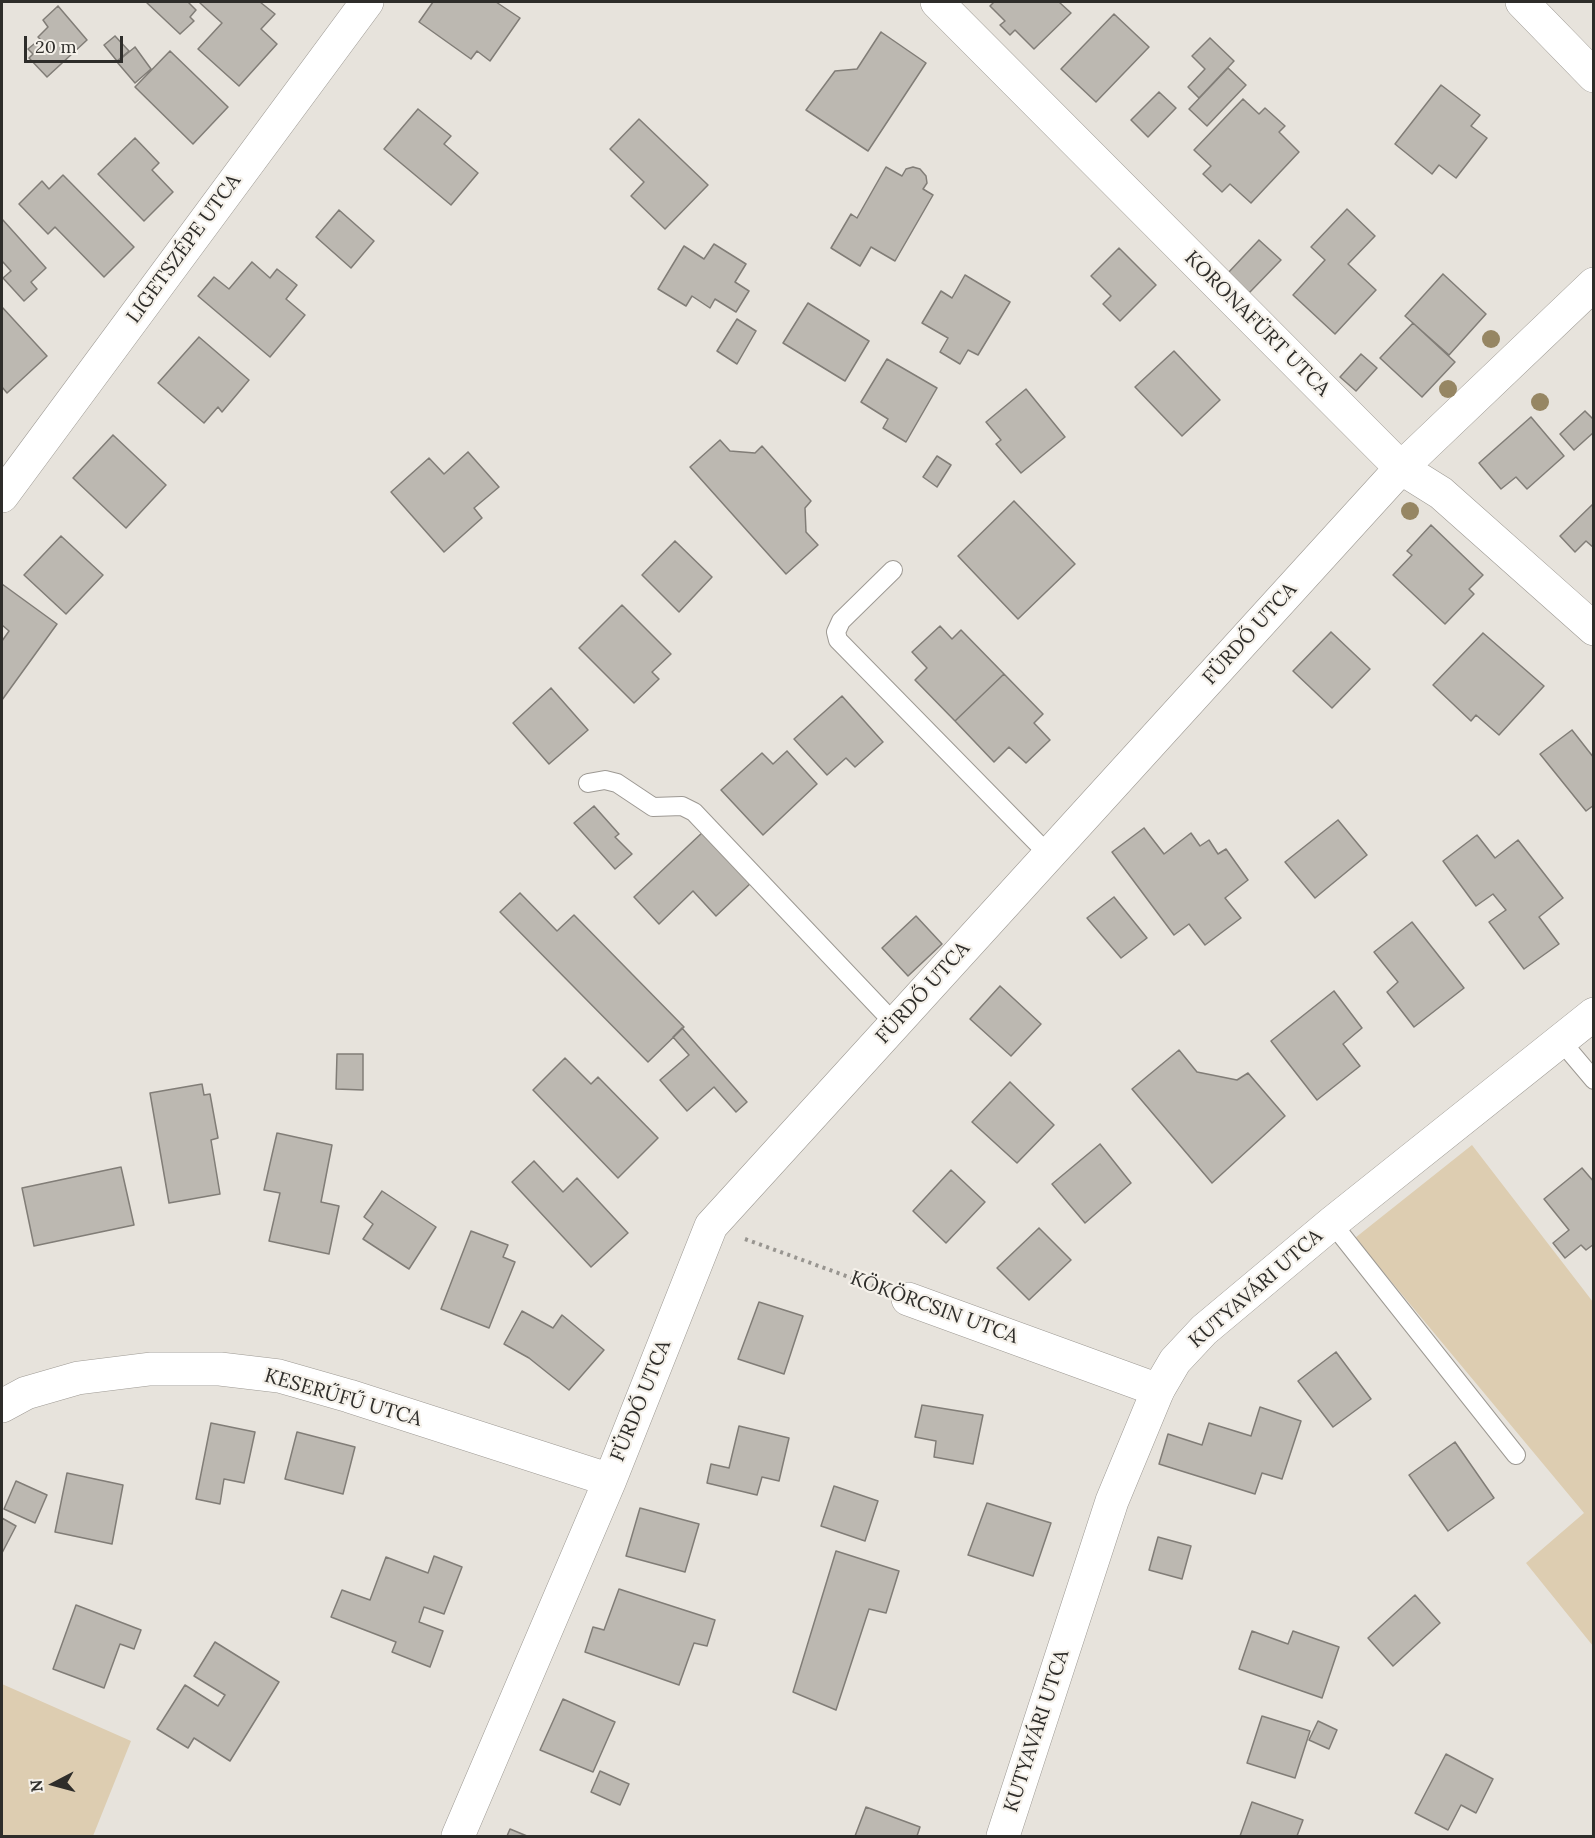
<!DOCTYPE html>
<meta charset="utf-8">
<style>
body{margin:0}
#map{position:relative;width:1595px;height:1838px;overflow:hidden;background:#e7e3dc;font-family:Lora,serif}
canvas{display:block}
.frame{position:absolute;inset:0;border:3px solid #2e2d2a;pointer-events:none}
.north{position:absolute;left:24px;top:1754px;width:60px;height:60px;-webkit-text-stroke:4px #f5f1ea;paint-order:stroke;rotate:264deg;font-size:16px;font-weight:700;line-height:24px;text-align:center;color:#2e2d2a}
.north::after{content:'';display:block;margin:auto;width:21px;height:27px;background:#2e2d2a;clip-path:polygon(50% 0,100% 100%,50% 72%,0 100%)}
.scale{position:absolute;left:24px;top:36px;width:99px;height:27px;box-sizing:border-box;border:3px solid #2e2d2a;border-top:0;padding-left:8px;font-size:18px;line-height:21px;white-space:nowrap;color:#2e2d2a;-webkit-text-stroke:4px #f5f1ea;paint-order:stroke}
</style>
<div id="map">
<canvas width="1595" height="1838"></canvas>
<div class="frame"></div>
<div class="north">N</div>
<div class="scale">20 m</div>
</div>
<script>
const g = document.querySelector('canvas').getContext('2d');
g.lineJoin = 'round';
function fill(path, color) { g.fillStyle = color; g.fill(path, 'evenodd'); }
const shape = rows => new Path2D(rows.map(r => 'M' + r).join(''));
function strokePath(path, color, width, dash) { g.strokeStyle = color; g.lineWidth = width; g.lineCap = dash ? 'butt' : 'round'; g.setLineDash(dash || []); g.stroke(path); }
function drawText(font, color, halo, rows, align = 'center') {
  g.font = font + ' Lora,serif'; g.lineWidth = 4.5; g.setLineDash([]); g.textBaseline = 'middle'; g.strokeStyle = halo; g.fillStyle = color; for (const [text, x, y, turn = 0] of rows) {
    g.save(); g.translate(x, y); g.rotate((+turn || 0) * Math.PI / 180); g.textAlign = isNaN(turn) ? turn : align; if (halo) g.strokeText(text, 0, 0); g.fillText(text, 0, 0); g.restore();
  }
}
const green = shape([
 [1472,1145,1593,1302,1593,1646,1526,1563,1584,1513,1355,1238],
 [2,1684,131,1741,93,1836,2,1836]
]);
const building = shape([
 [146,2,188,2,196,10,190,17,194,21,180,34,146,2],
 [201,2,260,2,275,14,261,29,277,44,239,86,198,49,222,23,200,3,201,2],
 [433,2,496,2,520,18,490,61,477,51,471,59,419,22,433,2],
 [994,2,1059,2,1071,13,1034,49,1015,30,1010,35,1000,25,1005,21,990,6,994,2],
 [58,6,87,40,47,77,29,58,33,54,28,49,40,39,38,37,48,27,43,20,58,6],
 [1114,14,1149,47,1096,102,1061,69,1114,14],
 [881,32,926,63,868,151,806,110,835,71,857,69,881,32],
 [115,36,129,51,117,61,104,45,115,36],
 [1210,38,1234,61,1199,98,1188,87,1205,69,1192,56,1210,38],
 [135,47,151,69,135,83,117,62,135,47],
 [170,51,228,107,193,144,135,87,170,51],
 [1228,68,1246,85,1207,126,1189,109,1228,68],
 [1441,85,1480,115,1471,126,1487,138,1456,178,1439,165,1432,174,1395,144,1441,85],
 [1159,92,1176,108,1148,137,1131,120,1159,92],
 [1243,99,1259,114,1265,108,1285,126,1279,132,1299,152,1251,203,1230,184,1222,192,1203,174,1211,166,1194,150,1243,99],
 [418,109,451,136,444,144,478,173,451,205,384,149,418,109],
 [639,119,708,185,665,229,631,196,644,182,610,149,639,119],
 [135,138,159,163,152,170,173,192,144,221,98,174,135,138],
 [886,167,902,176,906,169,913,167,920,169,926,176,927,183,923,189,933,195,895,261,871,247,860,266,831,248,851,214,857,218,886,167],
 [63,175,134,247,104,277,55,227,48,234,19,204,42,181,49,189,63,175],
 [1347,209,1375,236,1348,264,1376,290,1335,334,1293,295,1325,260,1311,247,1347,209],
 [339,210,374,241,351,268,316,237,339,210],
 [2,219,46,268,31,282,37,289,24,301,3,278,11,271,3,262,2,264,2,219],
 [1259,240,1281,260,1249,293,1227,274,1259,240],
 [714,244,746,264,735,282,749,291,736,312,715,299,710,308,692,296,686,306,658,289,684,246,704,259,714,244],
 [1119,248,1156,285,1120,321,1103,304,1111,296,1091,276,1119,248],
 [252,262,270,278,277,269,297,285,286,299,305,315,270,357,198,296,214,277,229,289,252,262],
 [1443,274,1486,314,1449,355,1405,316,1443,274],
 [965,275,1010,302,978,355,968,350,960,364,940,352,948,338,922,323,941,291,952,298,965,275],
 [808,303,869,341,845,381,783,343,808,303],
 [2,307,47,356,7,393,2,387,2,307],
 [737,319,756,331,737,364,717,351,737,319],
 [1413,323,1455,362,1422,397,1380,358,1413,323],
 [199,337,249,380,222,412,218,407,204,423,158,383,199,337],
 [1174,351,1220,400,1182,436,1135,387,1174,351],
 [1361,354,1377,368,1356,391,1340,377,1361,354],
 [887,359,937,388,906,442,883,428,888,419,861,402,887,359],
 [1026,389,1065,437,1021,473,996,444,1001,440,986,422,1026,389],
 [1585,411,1594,420,1594,432,1574,450,1560,434,1585,411],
 [1531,417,1564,456,1527,489,1516,477,1501,489,1479,463,1531,417],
 [113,435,166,485,126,528,73,478,113,435],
 [720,440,730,451,755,453,762,446,811,501,805,508,806,532,818,545,786,574,690,467,720,440],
 [468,452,499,487,474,508,482,518,444,552,391,492,429,458,444,474,468,452],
 [937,456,951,465,937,487,923,477,937,456],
 [1014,501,1075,564,1018,619,958,556,1014,501],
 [1594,503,1594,548,1586,541,1575,552,1560,536,1594,503],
 [1431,525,1483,575,1469,589,1474,594,1445,624,1393,575,1412,555,1407,551,1431,525],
 [61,536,103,575,66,614,24,575,61,536],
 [675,541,712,577,679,612,642,575,675,541],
 [2,584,57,624,2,700,2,641,9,631,2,625,2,584],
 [622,605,671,654,652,672,659,679,634,703,579,648,622,605],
 [940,626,952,639,961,630,1004,674,955,721,915,680,927,668,912,652,940,626],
 [1331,632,1370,669,1332,708,1293,671,1331,632],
 [1483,633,1544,686,1499,735,1476,715,1471,721,1433,685,1483,633],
 [1004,674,1043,714,1034,723,1050,740,1026,763,1009,747,994,762,955,721,1004,674],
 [551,688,588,730,549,764,513,723,551,688],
 [842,696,883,742,855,767,846,758,827,775,794,739,842,696],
 [1572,730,1594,758,1594,805,1586,811,1540,754,1572,730],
 [787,751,817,784,763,835,721,790,762,753,773,764,787,751],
 [594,806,619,834,615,837,632,854,615,869,574,823,594,806],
 [1338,820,1367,855,1315,898,1285,862,1338,820],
 [1144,828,1164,854,1191,833,1200,846,1209,840,1218,854,1226,849,1248,880,1225,898,1241,918,1205,945,1189,924,1174,935,1112,852,1144,828],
 [704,831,752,882,716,916,693,891,659,924,634,897,704,831],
 [1477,835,1495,858,1518,840,1563,898,1539,917,1559,944,1524,969,1489,922,1506,910,1493,894,1476,906,1443,861,1477,835],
 [520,893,557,931,574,915,684,1027,648,1062,500,912,520,893],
 [1114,897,1147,938,1121,958,1087,918,1114,897],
 [916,916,942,944,908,976,882,948,916,916],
 [1412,922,1464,988,1414,1027,1387,992,1398,982,1374,952,1412,922],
 [1000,986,1041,1024,1011,1056,970,1019,1000,986],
 [1334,991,1362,1028,1343,1044,1360,1066,1317,1100,1271,1041,1334,991],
 [682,1028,747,1102,736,1112,714,1087,687,1111,660,1080,689,1055,673,1037,682,1028],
 [1179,1050,1197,1072,1237,1080,1248,1073,1285,1116,1212,1183,1132,1089,1179,1050],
 [337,1054,363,1054,363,1090,336,1089,337,1054],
 [565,1058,591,1084,598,1077,658,1138,618,1178,533,1090,565,1058],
 [1010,1082,1054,1125,1017,1163,972,1122,1010,1082],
 [202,1084,204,1095,210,1094,218,1138,211,1140,220,1194,169,1203,150,1093,202,1084],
 [277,1133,332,1145,321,1202,339,1206,329,1254,269,1241,280,1193,264,1190,277,1133],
 [1100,1144,1131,1183,1085,1223,1052,1184,1100,1144],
 [534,1161,563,1192,577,1178,628,1233,591,1267,512,1182,534,1161],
 [121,1167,134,1225,34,1246,22,1188,121,1167],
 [1582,1168,1594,1182,1594,1244,1586,1250,1581,1245,1565,1258,1553,1243,1569,1230,1544,1199,1582,1168],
 [951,1170,985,1202,946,1243,913,1211,951,1170],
 [382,1191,436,1227,409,1269,363,1239,373,1224,364,1217,382,1191],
 [1039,1228,1071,1260,1029,1300,997,1268,1039,1228],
 [471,1231,508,1245,503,1257,515,1262,489,1328,441,1309,471,1231],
 [759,1302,803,1316,784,1374,738,1359,759,1302],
 [522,1311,553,1328,562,1315,604,1350,569,1390,529,1358,504,1344,522,1311],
 [1336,1352,1371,1399,1333,1427,1298,1381,1336,1352],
 [922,1405,983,1415,973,1464,934,1457,936,1441,915,1437,922,1405],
 [1260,1407,1301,1421,1282,1479,1262,1473,1255,1494,1159,1464,1168,1434,1202,1445,1209,1423,1251,1436,1260,1407],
 [211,1423,255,1432,244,1483,224,1479,220,1504,196,1499,211,1423],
 [739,1426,789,1438,779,1481,762,1477,757,1495,707,1483,711,1464,729,1468,739,1426],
 [297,1432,355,1447,343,1494,285,1479,297,1432],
 [1455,1442,1494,1498,1448,1531,1409,1475,1455,1442],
 [67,1473,123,1485,112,1544,55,1532,67,1473],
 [16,1481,47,1495,35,1523,4,1509,16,1481],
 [834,1486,878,1501,865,1541,821,1526,834,1486],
 [987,1503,1051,1523,1033,1576,968,1555,987,1503],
 [640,1508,699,1524,685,1572,626,1556,640,1508],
 [2,1518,16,1526,2,1553,2,1518],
 [1158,1537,1191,1546,1182,1579,1149,1570,1158,1537],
 [836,1551,899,1571,886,1613,869,1609,836,1710,793,1692,836,1551],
 [434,1556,462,1567,444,1614,424,1607,419,1622,443,1631,430,1667,392,1652,396,1642,331,1617,342,1590,370,1600,386,1557,428,1573,434,1556],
 [619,1589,715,1620,707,1646,694,1643,679,1685,585,1652,593,1627,604,1630,619,1589],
 [1415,1595,1440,1623,1393,1666,1368,1638,1415,1595],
 [76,1605,141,1630,134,1649,120,1644,104,1688,53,1669,76,1605],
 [1252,1631,1288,1644,1293,1631,1339,1647,1322,1698,1239,1669,1252,1631],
 [215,1642,279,1682,230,1761,194,1738,188,1748,157,1729,185,1685,218,1706,225,1695,194,1676,215,1642],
 [563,1699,615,1722,593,1772,540,1750,563,1699],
 [1262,1716,1310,1731,1295,1778,1247,1763,1262,1716],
 [1318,1721,1337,1730,1329,1749,1309,1740,1318,1721],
 [1446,1754,1493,1779,1476,1813,1461,1805,1448,1830,1415,1813,1446,1754],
 [600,1771,629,1784,620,1805,591,1792,600,1771],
 [1252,1802,1303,1820,1297,1836,1240,1836,1252,1802],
 [866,1807,920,1827,917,1836,855,1836,866,1807],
 [510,1829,527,1836,507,1836,510,1829]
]);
const path = shape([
 [745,1239,879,1288]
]);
const service = shape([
 [893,570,841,621,836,632,838,640,1049,855],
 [588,783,605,780,617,783,653,807,682,806,694,812,895,1024],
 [1561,1041,1594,1080],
 [1332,1223,1516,1455]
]);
const minor = shape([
 [937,2,1401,468,1441,493,1594,629],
 [1522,2,1594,76],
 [2,496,367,2],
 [908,1299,1158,1390],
 [2,1406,26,1393,78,1378,150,1369,220,1369,279,1376,349,1396,610,1480],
 [458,1836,610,1480,711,1226,1401,468,1594,284]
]);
const tertiary = shape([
 [1003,1836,1112,1501,1158,1390,1175,1361,1204,1330,1332,1223,1594,1014]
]);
const trees = [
 [1491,339],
 [1448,389],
 [1540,402],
 [1410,511]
];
const streetNames = [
 ["LIGETSZÉPE UTCA",184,249,-54],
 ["KORONAFÜRT UTCA",1257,324,45],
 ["FÜRDŐ UTCA",1250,634,-48],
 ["FÜRDŐ UTCA",923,993,-48],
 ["KUTYAVÁRI UTCA",1256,1289,-41],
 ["KÖKÖRCSIN UTCA",934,1308,20],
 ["KESERŰFŰ UTCA",343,1398,16],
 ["FÜRDŐ UTCA",641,1401,-68],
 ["KUTYAVÁRI UTCA",1037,1731,-72]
];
fill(green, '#ddcdb1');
fill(building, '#bcb8b1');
strokePath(building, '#817d77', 1.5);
strokePath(service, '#9d9993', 20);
strokePath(minor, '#9d9993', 34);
strokePath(tertiary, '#9d9993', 34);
strokePath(path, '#989590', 4, [3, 4.5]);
strokePath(service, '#fff', 18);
strokePath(minor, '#fff', 33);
strokePath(tertiary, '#fff', 33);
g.fillStyle = '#968663';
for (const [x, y] of trees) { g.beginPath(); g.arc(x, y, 9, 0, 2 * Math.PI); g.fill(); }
drawText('20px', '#2e2d2a', '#f5f1ea', streetNames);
</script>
